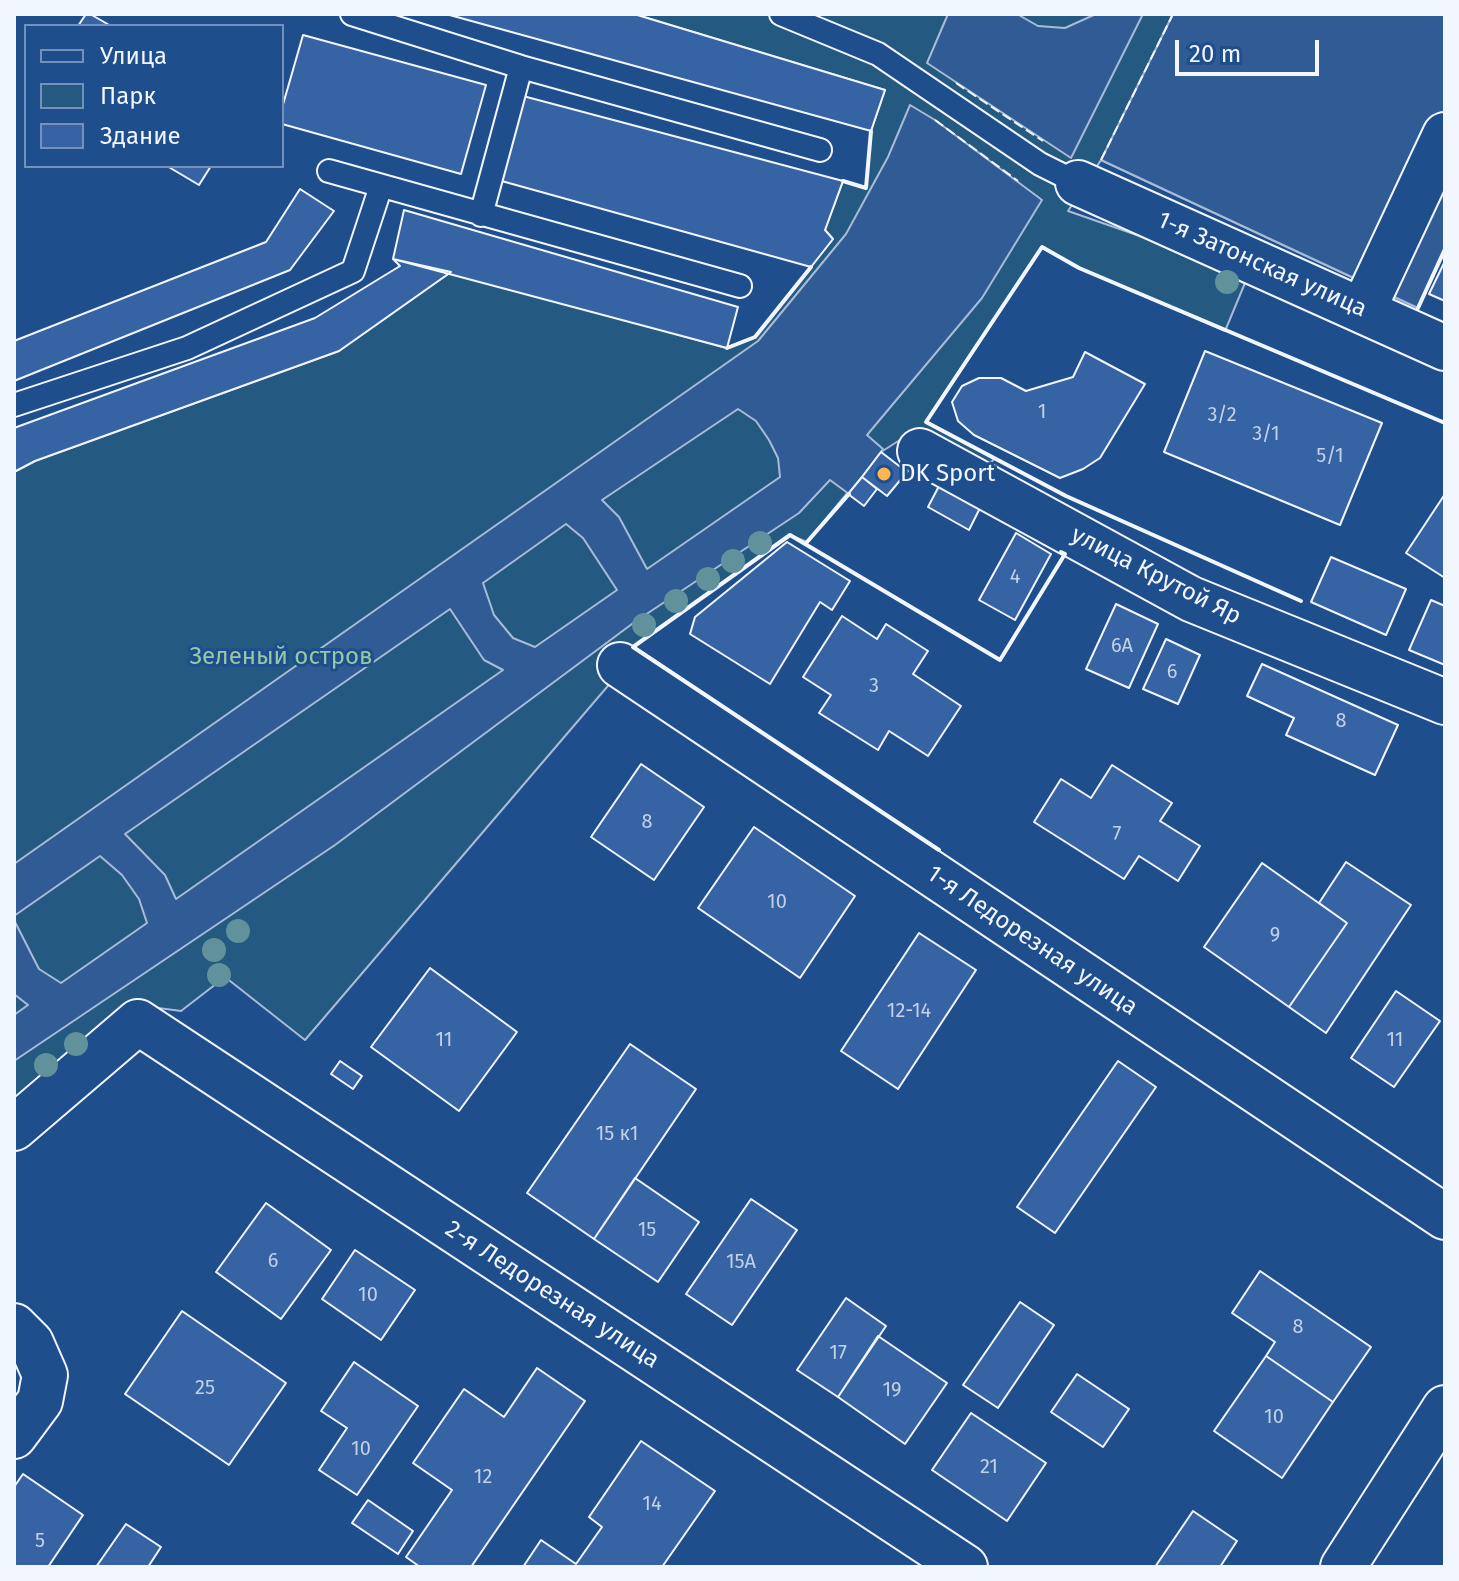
<!DOCTYPE html>
<meta charset="utf-8">
<style>
body{margin:0}
#map{position:relative;width:1459px;height:1581px;overflow:hidden;background:#1f4e8c;font-family:"Fira Sans",sans-serif}
canvas{display:block}
.frame{position:absolute;inset:0;border:16px solid #f2f6ff;pointer-events:none}
.legend{position:absolute;left:24px;top:24px;width:260px;height:144px;box-sizing:border-box;background:#1f4e8c;border:2px solid #7391ba;margin:0;padding:10px 14px;list-style:none;font-size:24px;color:#f2f6ff}
.legend li{display:flex;align-items:center;gap:16px;height:40px}
.legend b{width:40px;border:2px solid #7391ba}
.scale{position:absolute;left:1175px;top:40px;width:144px;height:36px;box-sizing:border-box;border:4px solid #f2f6ff;border-top:0;padding-left:10px;font-size:24px;line-height:28px;white-space:nowrap;color:#f2f6ff;-webkit-text-stroke:6px #1f4e8c;paint-order:stroke}
</style>
<div id="map">
<canvas width="1459" height="1581"></canvas>
<div class="frame"></div>
<ul class="legend">
<li><b style="height:10px;background:#1f4e8c"></b>Улица</li>
<li><b style="height:22px;background:#245a82"></b>Парк</li>
<li><b style="height:22px;background:#3563a3"></b>Здание</li>
</ul>
<div class="scale">20 m</div>
</div>
<script>
const g = document.querySelector('canvas').getContext('2d');
g.lineJoin = 'round';
function fill(path, color) { g.fillStyle = color; g.fill(path, 'evenodd'); }
const shape = rows => new Path2D(rows.map(r => 'M' + r).join(''));
function strokePath(path, color, width, dash) { g.strokeStyle = color; g.lineWidth = width; g.lineCap = dash ? 'butt' : 'round'; g.setLineDash(dash || []); g.stroke(path); }
function drawText(font, color, halo, rows, align = 'center') {
  g.font = font + ' "Fira Sans",sans-serif'; g.lineWidth = 6; g.setLineDash([]); g.textBaseline = 'middle'; g.strokeStyle = halo; g.fillStyle = color; for (const [text, x, y, turn = 0] of rows) {
    g.save(); g.translate(x, y); g.rotate((+turn || 0) * Math.PI / 180); g.textAlign = isNaN(turn) ? turn : align; if (halo) g.strokeText(text, 0, 0); g.fillText(text, 0, 0); g.restore();
  }
}
const green = shape([
 [634,14,1445,14,1445,249,1418,308,1101,160,1068,211,1154,241,1245,283,1225,331,1079,268,1042,247,927,422,994,459,981,474,911,433,881,452,807,542,790,535,634,646,613,680,305,1040,225,977,181,1011,143,1006,14,1113,14,472,35,461,339,351,451,272,726,348,755,337,833,239,825,230,843,181,866,188,871,131,885,90,634,14]
]);
const parking = shape([
 [948,14,1017,14,1038,26,1065,28,1096,14,1143,14,1071,158,927,63,948,14],
 [1173,14,1445,14,1445,249,1418,308,1101,160,1173,14],
 [910,105,935,120,1042,200,982,298,867,435,883,449,849,494,830,480,799,513,636,621,335,845,14,1061,14,1015,28,1005,14,994,14,920,39,969,61,983,147,923,139,899,122,875,100,856,14,916,14,864,758,341,846,234,888,157,910,105],
 [738,409,756,421,769,440,778,458,780,477,647,569,619,517,602,500,738,409],
 [566,524,583,538,617,590,535,647,513,638,494,615,483,583,566,524],
 [450,609,484,660,503,670,176,899,165,875,125,834,450,609]
]);
const building = shape([
 [86,14,90,14,111,26,78,26,86,14],
 [446,14,634,14,885,90,871,131,446,14],
 [303,35,486,85,461,174,282,124,282,108,303,35],
 [523,96,843,181,825,230,833,239,811,267,498,180,523,96],
 [167,166,211,166,199,185,167,166],
 [300,189,334,211,290,270,14,381,14,341,266,242,300,189],
 [404,210,738,307,727,348,393,259,404,210],
 [393,259,451,272,339,351,35,461,14,472,14,428,315,318,400,266,393,259],
 [1445,261,1445,301,1429,294,1445,261],
 [1205,351,1382,423,1340,525,1164,452,1205,351],
 [1085,352,1145,384,1100,458,1083,469,1060,478,974,435,958,421,952,402,962,386,979,378,1001,378,1026,391,1073,377,1085,352],
 [881,452,907,472,887,496,862,477,881,452],
 [862,477,877,489,864,506,848,494,862,477],
 [939,486,980,508,969,530,928,507,939,486],
 [1445,494,1445,578,1406,553,1445,494],
 [1016,533,1051,554,1015,620,979,600,1016,533],
 [787,542,850,581,832,610,820,602,770,684,690,634,695,617,787,542],
 [1331,557,1406,589,1386,635,1311,602,1331,557],
 [1431,600,1445,606,1445,665,1409,650,1431,600],
 [1116,604,1158,624,1129,688,1086,669,1116,604],
 [842,616,877,639,886,624,928,651,913,674,961,706,928,756,889,731,878,750,819,713,831,695,803,677,842,616],
 [1166,639,1200,655,1178,704,1143,689,1166,639],
 [1262,664,1398,725,1375,775,1286,735,1294,718,1247,696,1262,664],
 [641,764,704,807,654,880,591,837,641,764],
 [1112,765,1172,803,1160,821,1200,846,1178,881,1139,856,1124,879,1034,822,1061,779,1091,798,1112,765],
 [754,827,855,896,800,978,698,908,754,827],
 [1346,862,1411,905,1326,1033,1289,1007,1347,923,1319,903,1346,862],
 [1262,863,1347,923,1289,1007,1204,947,1262,863],
 [919,933,976,970,898,1089,841,1051,919,933],
 [430,968,517,1032,459,1111,371,1047,430,968],
 [1396,991,1440,1021,1394,1087,1351,1058,1396,991],
 [630,1044,696,1089,594,1239,527,1193,630,1044],
 [340,1061,362,1076,353,1089,331,1074,340,1061],
 [1118,1061,1156,1087,1055,1233,1017,1207,1118,1061],
 [635,1178,699,1222,658,1282,594,1239,635,1178],
 [751,1199,797,1230,732,1325,686,1294,751,1199],
 [266,1203,331,1250,281,1319,216,1272,266,1203],
 [355,1250,415,1290,381,1340,322,1299,355,1250],
 [1260,1271,1371,1347,1333,1402,1266,1356,1275,1342,1232,1313,1260,1271],
 [846,1298,886,1326,838,1397,797,1370,846,1298],
 [1020,1302,1054,1325,998,1408,963,1385,1020,1302],
 [182,1311,286,1383,229,1465,125,1394,182,1311],
 [878,1336,947,1383,905,1444,838,1397,878,1336],
 [1266,1356,1333,1402,1282,1478,1214,1431,1266,1356],
 [354,1362,418,1406,357,1495,319,1470,347,1428,321,1411,354,1362],
 [537,1368,585,1401,471,1567,420,1567,406,1557,452,1490,413,1463,464,1389,504,1417,537,1368],
 [1077,1374,1129,1409,1103,1447,1051,1412,1077,1374],
 [971,1413,1046,1463,1007,1521,932,1470,971,1413],
 [641,1441,715,1491,662,1567,523,1567,541,1540,576,1564,602,1527,589,1517,641,1441],
 [23,1474,83,1515,48,1567,14,1567,14,1487,23,1474],
 [368,1500,413,1531,398,1554,352,1523,368,1500],
 [1193,1511,1237,1541,1220,1567,1155,1567,1193,1511],
 [126,1524,161,1547,148,1567,96,1567,126,1524]
]);
const service = shape([
 [352,14,521,67,820,150],
 [781,14,878,54,1040,164,1078,183],
 [329,171,740,286],
 [481,215,521,67],
 [14,405,187,348,353,271,381,186]
]);
const minor = shape([
 [1078,183,1445,348],
 [1363,310,1445,135],
 [920,451,1191,599,1445,702],
 [620,665,1445,1217],
 [14,1128,138,1022,965,1567],
 [14,1326,31,1343,45,1375,40,1401,14,1436],
 [1343,1567,1445,1408]
]);
const fence = shape([
 [956,83,1043,141],
 [935,120,1018,181],
 [1101,160,1173,14]
]);
const wall = shape([
 [843,181,866,188,871,131],
 [1418,308,1445,249],
 [727,348,755,337,811,267],
 [807,542,849,494],
 [1301,601,1066,496,926,422,1042,247,1079,268,1445,423],
 [939,850,633,647,790,535,1000,660,1065,554,1061,552]
]);
const trees = [
 [1227,282],
 [760,543],
 [733,561],
 [708,579],
 [676,601],
 [644,625],
 [238,931],
 [214,950],
 [219,975],
 [76,1044],
 [46,1065]
];
const markers = [
 [884,474,8,"#ffb74d"]
];
const numberNames = [
 ["1",1042,412],
 ["3/2",1222,415],
 ["3/1",1266,434],
 ["5/1",1330,456],
 ["4",1015,577],
 ["6А",1122,646],
 ["6",1172,672],
 ["3",874,686],
 ["8",1341,721],
 ["8",647,822],
 ["7",1117,834],
 ["10",777,902],
 ["9",1275,935],
 ["12-14",909,1011],
 ["11",444,1040],
 ["11",1395,1040],
 ["15 к1",617,1134],
 ["15",647,1230],
 ["6",273,1261],
 ["15А",741,1262],
 ["10",368,1295],
 ["8",1298,1327],
 ["17",838,1353],
 ["25",205,1388],
 ["19",892,1390],
 ["10",1274,1417],
 ["10",361,1449],
 ["21",989,1467],
 ["12",483,1477],
 ["14",652,1504],
 ["5",40,1541]
];
const streetNames = [
 ["1-я Затонская улица",1262,265,24],
 ["улица Крутой Яр",1156,576,27],
 ["1-я Ледорезная улица",1032,941,34],
 ["2-я Ледорезная улица",552,1295,33]
];
const poiNames = [
 ["DK Sport",900,474]
];
const parkNames = [
 ["Зеленый остров",281,657]
];
fill(green, '#245a82');
strokePath(green, '#a8bbd7', 2);
fill(parking, '#305b95');
strokePath(parking, '#a8bbd7', 2);
fill(building, '#3563a3');
strokePath(building, '#f2f6ff', 2);
strokePath(service, '#f2f6ff', 26);
strokePath(minor, '#f2f6ff', 48);
strokePath(service, '#1f4e8c', 22);
strokePath(minor, '#1f4e8c', 44);
strokePath(fence, '#f2f6ff', 2, [10, 4]);
strokePath(wall, '#f2f6ff', 4);
g.fillStyle = '#61919a';
for (const [x, y] of trees) { g.beginPath(); g.arc(x, y, 12, 0, 2 * Math.PI); g.fill(); }
for (const [x, y, r, color] of markers) { const dot = new Path2D(); dot.arc(x, y, r, 0, 2 * Math.PI); g.fillStyle = color; g.fill(dot); strokePath(dot, '#1f4e8c', 3); }
drawText('20px', '#c3d1e8', null, numberNames);
drawText('24px', '#f2f6ff', '#1f4e8c', streetNames);
drawText('24px', '#f2f6ff', '#1f4e8c', poiNames, 'left');
drawText('24px', '#97c8a6', '#1f4e8c', parkNames);
</script>
